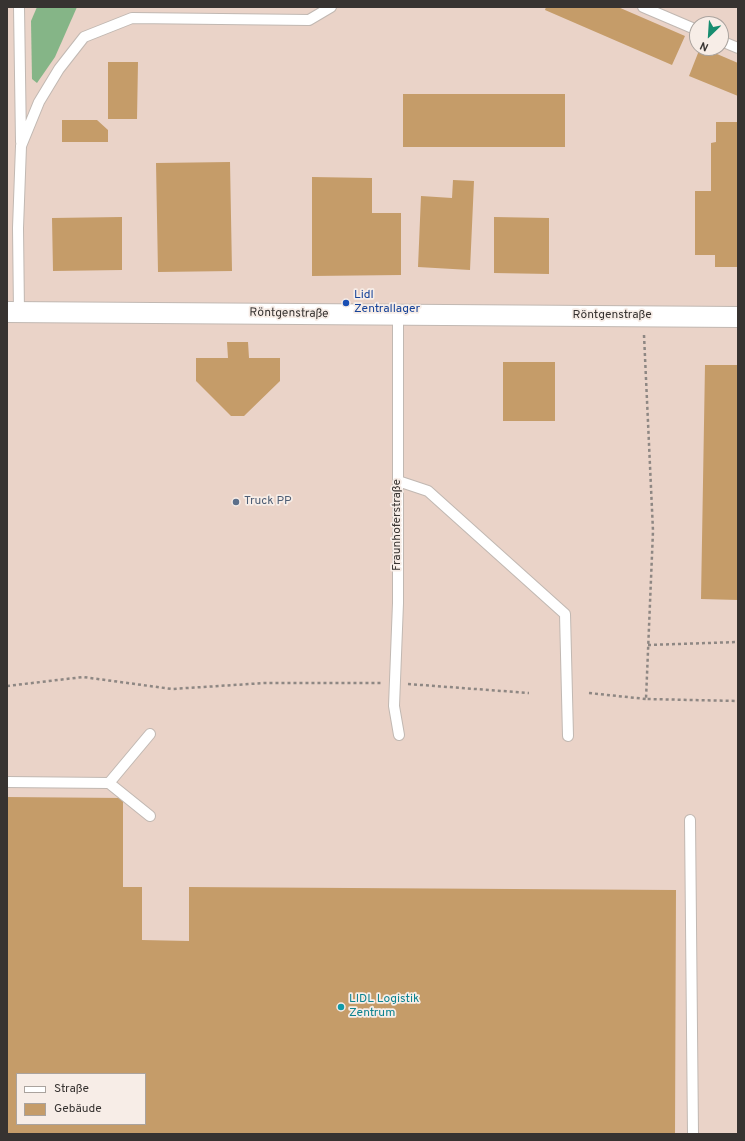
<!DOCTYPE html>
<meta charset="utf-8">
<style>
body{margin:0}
#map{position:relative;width:745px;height:1141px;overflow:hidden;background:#eae0da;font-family:Overpass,sans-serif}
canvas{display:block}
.frame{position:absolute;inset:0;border:8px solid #373331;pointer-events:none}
.legend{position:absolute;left:16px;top:1073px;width:130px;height:52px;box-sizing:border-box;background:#f7ede7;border:1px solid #aaa39e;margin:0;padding:5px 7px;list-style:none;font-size:12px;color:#373331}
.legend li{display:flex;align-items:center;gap:8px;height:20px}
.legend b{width:20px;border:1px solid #aaa39e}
.north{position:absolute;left:689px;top:16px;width:40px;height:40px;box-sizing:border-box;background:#f7ede7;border:1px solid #aaa39e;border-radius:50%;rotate:205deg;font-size:11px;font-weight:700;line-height:16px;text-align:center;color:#373331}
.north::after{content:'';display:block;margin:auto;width:14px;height:18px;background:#178d70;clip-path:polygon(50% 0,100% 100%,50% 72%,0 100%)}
</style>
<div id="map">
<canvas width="745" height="1141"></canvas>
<div class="frame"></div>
<ul class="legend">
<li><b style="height:5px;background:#fff"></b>Straße</li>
<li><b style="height:11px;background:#c59c69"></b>Gebäude</li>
</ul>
<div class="north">N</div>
</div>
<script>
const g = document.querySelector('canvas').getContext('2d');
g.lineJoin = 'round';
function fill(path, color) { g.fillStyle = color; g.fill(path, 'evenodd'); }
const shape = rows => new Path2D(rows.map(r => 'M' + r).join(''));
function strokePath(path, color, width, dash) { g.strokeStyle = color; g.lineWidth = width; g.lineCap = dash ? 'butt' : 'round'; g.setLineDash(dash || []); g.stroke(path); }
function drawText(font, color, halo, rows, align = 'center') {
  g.font = font + ' Overpass,sans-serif'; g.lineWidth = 3.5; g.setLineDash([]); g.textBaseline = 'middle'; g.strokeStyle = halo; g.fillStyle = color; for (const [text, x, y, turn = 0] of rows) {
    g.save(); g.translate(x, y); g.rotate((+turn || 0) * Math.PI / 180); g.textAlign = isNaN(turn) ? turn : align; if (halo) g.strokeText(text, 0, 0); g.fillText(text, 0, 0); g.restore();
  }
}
const industrial = shape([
 [7,7,738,7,738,1134,7,1134],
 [697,24,721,24,721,48,697,48],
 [17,1074,145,1074,145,1124,17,1124]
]);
const forest = shape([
 [37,7,77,7,55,57,37,83,32,79,31,21]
]);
const building = shape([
 [546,7,618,7,685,36,672,65,545,10],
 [700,48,703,48,738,63,738,96,689,76],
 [108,62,138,62,137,119,108,119],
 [403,94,565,94,565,147,403,147],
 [62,120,97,120,108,130,108,142,62,142],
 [716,122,738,122,738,267,715,267,715,255,695,255,695,191,711,191,711,143,716,142],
 [230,162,232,271,158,272,156,163],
 [312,177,372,178,372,213,401,213,401,275,312,276],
 [453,180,474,181,470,270,418,267,421,196,452,198],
 [122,217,122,270,53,271,52,218],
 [494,217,549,218,549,274,494,273],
 [227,342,248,342,249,358,280,358,280,381,244,416,231,416,196,381,196,358,228,358],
 [503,362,555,362,555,421,503,421],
 [705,365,738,365,738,600,701,599],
 [7,797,123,798,123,887,142,887,142,940,189,941,189,887,676,890,675,1134,7,1134],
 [17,1074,145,1074,145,1124,17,1124]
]);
const path = shape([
 [644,335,653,531,646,699,738,701],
 [648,645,738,642],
 [408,684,529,693],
 [7,686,83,677,172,689,265,683,381,683],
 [589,693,646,699]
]);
const lane = shape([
 [19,7,21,142],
 [643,7,697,30],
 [721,41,738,48],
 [19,312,18,228,21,146,39,102,59,69,84,37,132,18,309,20,331,7],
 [398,315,398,603,394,706,399,735],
 [398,481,428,491,565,614,568,736],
 [7,782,109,783,150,816],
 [109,783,150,734],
 [690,820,693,1134]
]);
const street = shape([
 [7,312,738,317]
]);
const markers = [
 [346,303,4,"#1a4fb4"],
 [236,502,4,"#5c6f8a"],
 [341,1007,4,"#0f9aa8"]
];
const transitNames = [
 ["Lidl",354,296],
 ["Zentrallager",354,310]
];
const streetNames = [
 ["Röntgenstraße",289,314,1],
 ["Röntgenstraße",612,316],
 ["Fraunhoferstraße",398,525,-90]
];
const serviceNames = [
 ["Truck PP",244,502]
];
const cultureNames = [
 ["LIDL Logistik",349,1000],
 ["Zentrum",349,1014]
];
fill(industrial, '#ead3c8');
fill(forest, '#85b587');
fill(building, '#c59c69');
strokePath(lane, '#c1b8b2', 12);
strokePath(street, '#c1b8b2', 22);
strokePath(path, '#8e8783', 2.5, [3, 3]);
strokePath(lane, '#fff', 10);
strokePath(street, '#fff', 20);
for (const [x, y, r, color] of markers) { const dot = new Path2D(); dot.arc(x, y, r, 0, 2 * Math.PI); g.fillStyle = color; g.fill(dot); strokePath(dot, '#f7ede7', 1.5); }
drawText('12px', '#164399', '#f7ede7', transitNames, 'left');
drawText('12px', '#373331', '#f7ede7', streetNames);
drawText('12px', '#4e5e75', '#f7ede7', serviceNames, 'left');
drawText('12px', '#0d838f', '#f7ede7', cultureNames, 'left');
</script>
